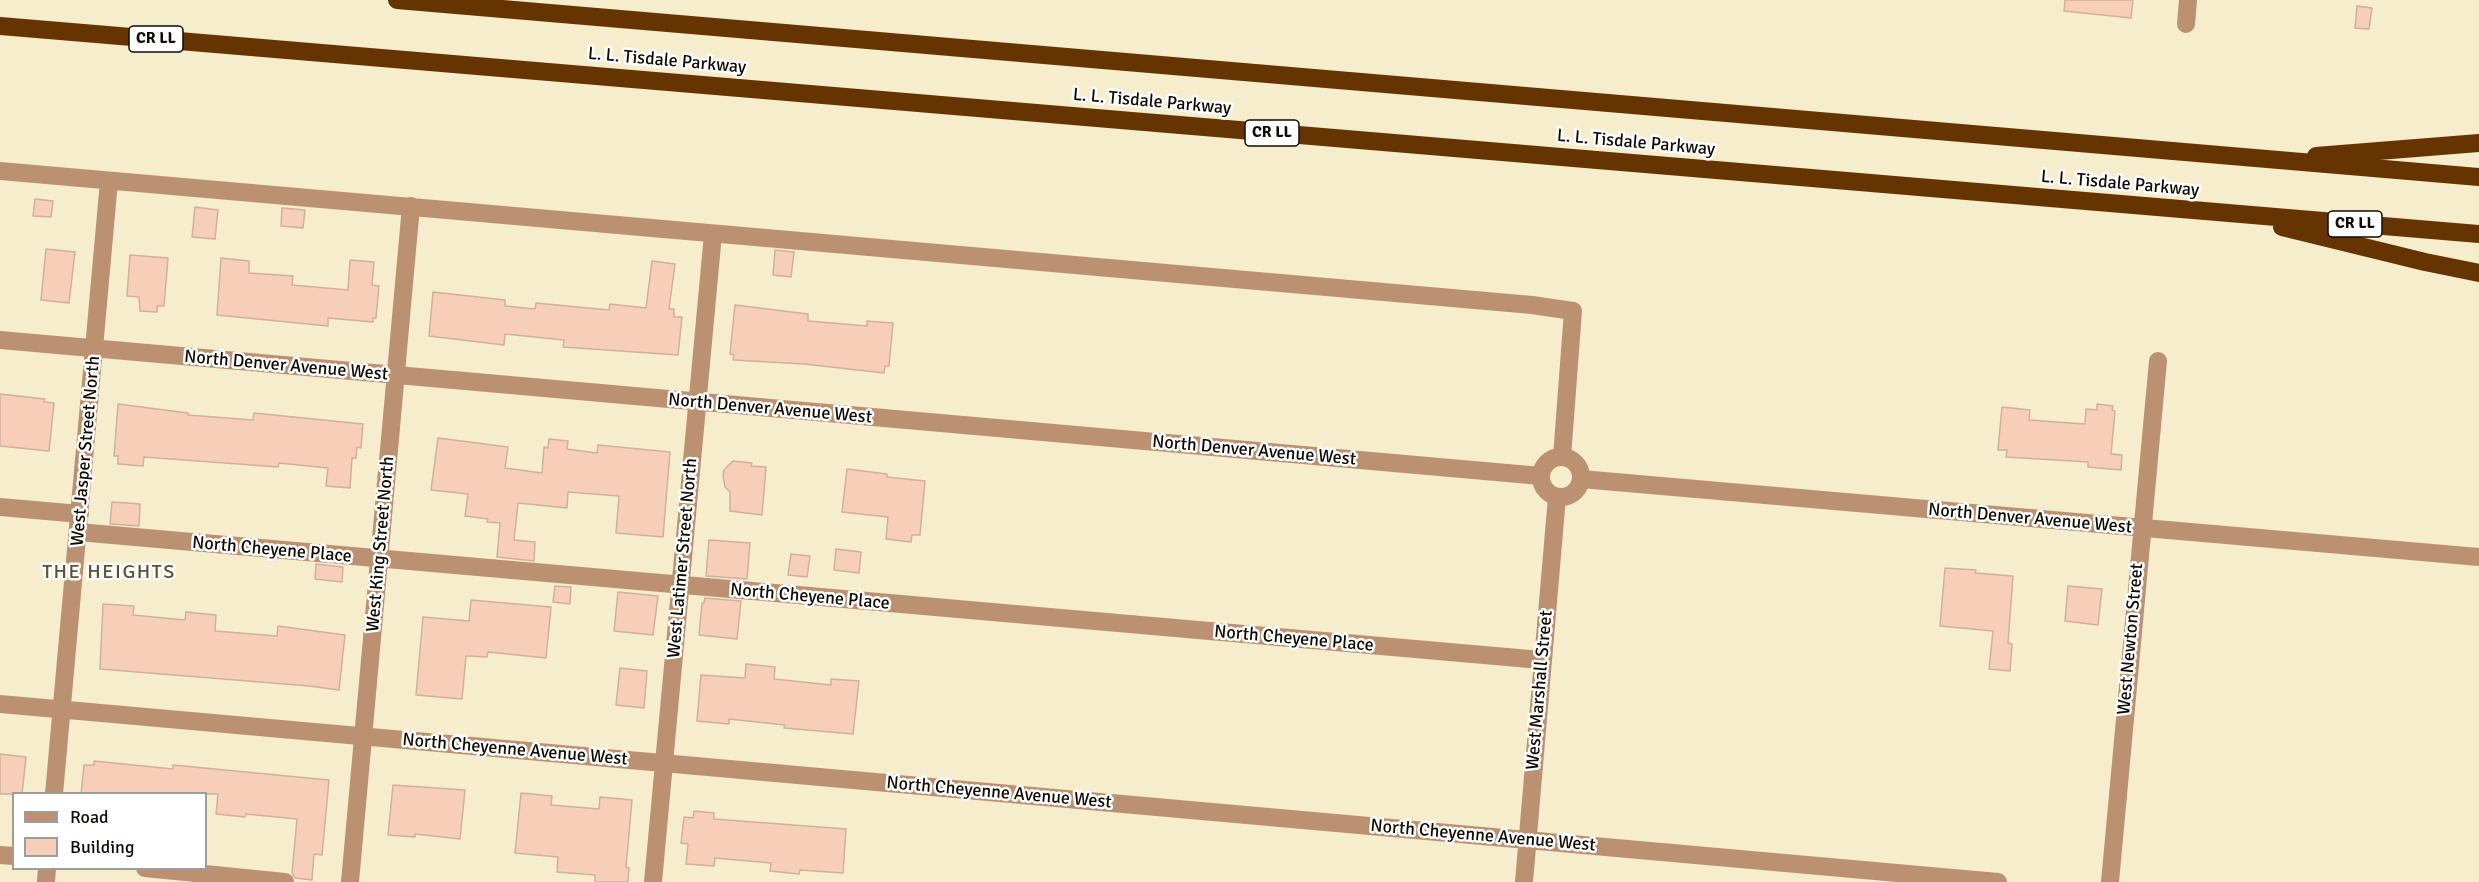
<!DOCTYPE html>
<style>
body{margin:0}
#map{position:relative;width:2479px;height:882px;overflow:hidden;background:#f5edcb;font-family:Signika,sans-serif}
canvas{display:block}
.legend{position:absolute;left:12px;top:792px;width:195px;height:78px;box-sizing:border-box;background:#fff;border:2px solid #9f9d9a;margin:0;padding:8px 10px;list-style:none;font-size:18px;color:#0e0b02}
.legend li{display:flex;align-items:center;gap:12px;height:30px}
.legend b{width:30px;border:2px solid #9f9d9a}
</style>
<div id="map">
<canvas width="2479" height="882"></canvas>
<ul class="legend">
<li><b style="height:8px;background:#bc9171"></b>Road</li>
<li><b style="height:16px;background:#f7ceb7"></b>Building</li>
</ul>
</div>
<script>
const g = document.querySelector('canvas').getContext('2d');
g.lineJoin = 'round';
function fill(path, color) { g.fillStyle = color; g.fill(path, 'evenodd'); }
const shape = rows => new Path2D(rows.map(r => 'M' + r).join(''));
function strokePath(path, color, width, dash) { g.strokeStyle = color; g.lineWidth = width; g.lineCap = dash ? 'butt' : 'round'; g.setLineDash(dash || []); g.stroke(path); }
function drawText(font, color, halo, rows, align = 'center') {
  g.font = font + ' Signika,sans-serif'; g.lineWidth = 5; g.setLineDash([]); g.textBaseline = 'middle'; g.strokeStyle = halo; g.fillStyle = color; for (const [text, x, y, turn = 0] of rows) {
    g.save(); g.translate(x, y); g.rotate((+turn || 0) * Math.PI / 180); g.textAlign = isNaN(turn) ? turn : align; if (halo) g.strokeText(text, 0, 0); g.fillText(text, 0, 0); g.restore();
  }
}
const building = shape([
 [2065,0,2133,0,2131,18,2064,11,2065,0],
 [2357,6,2372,8,2369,29,2355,28,2357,6],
 [35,199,53,201,51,217,33,216,35,199],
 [195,207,218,210,215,239,192,237,195,207],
 [282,208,305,210,303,228,281,226,282,208],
 [46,249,75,252,69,303,41,300,46,249],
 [775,250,794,252,791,277,773,275,775,250],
 [130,255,168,258,164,306,157,306,157,312,140,311,139,297,127,296,130,255],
 [221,258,249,261,249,273,293,276,292,285,348,290,350,260,374,262,372,285,379,286,376,318,373,318,373,322,328,318,328,326,217,315,221,258],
 [652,261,675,264,669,309,674,309,674,317,682,317,678,355,563,347,564,340,505,334,504,345,429,336,433,292,505,300,505,306,535,309,536,303,609,310,610,304,646,308,652,261],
 [735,305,808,314,808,321,867,326,867,321,893,323,889,366,885,366,884,373,804,364,733,360,734,355,730,354,735,305],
 [0,394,45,399,44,402,54,403,49,451,0,446,0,394],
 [118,404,188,413,188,415,253,420,254,413,363,424,361,448,357,447,356,458,352,458,350,488,326,486,328,468,279,463,278,467,144,457,143,466,118,464,118,456,114,456,118,404],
 [2097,404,2113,406,2112,410,2115,411,2111,454,2122,455,2121,470,2088,467,2088,462,2006,457,2007,450,1998,450,2002,407,2030,410,2029,420,2085,424,2086,409,2097,410,2097,404],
 [438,438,508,447,505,468,542,473,544,447,548,448,549,439,568,441,567,449,597,453,598,445,670,452,663,537,616,533,619,496,568,492,567,508,518,503,514,540,535,542,534,561,497,557,500,523,487,522,488,519,465,516,468,494,431,490,438,438],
 [733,461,752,463,751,466,766,467,762,515,730,511,730,492,725,487,723,475,724,470,733,461],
 [847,469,887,474,887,477,925,481,920,535,912,535,911,542,886,539,888,517,842,512,847,469],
 [112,502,140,504,139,526,110,524,112,502],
 [709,540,750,543,747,579,706,576,709,540],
 [836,549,861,552,859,573,834,570,836,549],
 [791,554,810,556,807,577,788,575,791,554],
 [316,564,343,567,342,582,315,579,316,564],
 [1945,568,1976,570,1975,573,2013,576,2008,643,2012,644,2010,671,1989,669,1993,631,1940,626,1945,568],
 [555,586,571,587,570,604,553,602,555,586],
 [2068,586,2102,589,2098,625,2065,621,2068,586],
 [618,592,658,596,653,635,614,631,618,592],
 [705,598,741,601,737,639,699,635,702,603,704,603,705,598],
 [471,600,551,607,546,658,488,652,487,657,466,656,462,699,416,695,423,617,469,621,471,600],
 [103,604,134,606,133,615,185,620,186,612,216,615,215,631,277,636,278,626,345,635,339,690,309,686,100,669,103,604],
 [746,664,775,667,774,679,831,685,831,679,859,681,853,734,784,728,785,725,729,719,729,724,697,721,701,675,745,678,746,664],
 [620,668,647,671,644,708,616,705,620,668],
 [0,754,26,757,22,794,0,794,0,754],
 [94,761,173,769,173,765,329,780,322,855,314,854,312,880,295,878,292,873,297,819,246,814,245,817,216,814,218,794,81,794,84,765,94,765,94,761],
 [393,785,465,790,460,839,415,834,415,837,388,835,393,785],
 [521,793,552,796,551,805,599,809,600,797,632,800,626,867,629,868,628,882,595,882,595,875,557,872,558,857,515,853,521,793],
 [694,811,714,813,714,819,846,829,843,873,800,870,799,874,770,871,771,863,715,858,714,866,686,864,688,844,681,843,684,817,693,818,694,811]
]);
const minor = shape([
 [2186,24,2188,0],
 [0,171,1532,305,1573,311,1562,457],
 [0,340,1541,476],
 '1541 477a20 20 0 1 1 40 0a20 20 0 1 1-40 0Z',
 [1581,479,2479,557],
 [0,507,80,514],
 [78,532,1541,660],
 [0,704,1998,882],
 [54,794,109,181],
 [0,855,14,856],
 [145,868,285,882],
 [46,882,47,868],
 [350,882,411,206],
 [653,882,713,234],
 [1524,882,1557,497],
 [2110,882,2158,361]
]);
const highway = shape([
 [397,0,2479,177],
 [0,26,2479,234],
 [2316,156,2479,143],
 [2282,227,2425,262,2479,273]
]);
const shields = [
 [156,39,54],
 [1272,133,54],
 [2355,224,54]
];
const shieldNames = [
 ["CR LL",156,39],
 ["CR LL",1272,133],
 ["CR LL",2355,224]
];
const streetNames = [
 ["L. L. Tisdale Parkway",667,61,5],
 ["L. L. Tisdale Parkway",1152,102,5],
 ["L. L. Tisdale Parkway",1636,143,5],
 ["L. L. Tisdale Parkway",2120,184,5],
 ["North Denver Avenue West",286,366,5],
 ["North Denver Avenue West",770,409,5],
 ["West Jasper Street North",86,451,-85],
 ["North Denver Avenue West",1254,451,5],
 ["North Denver Avenue West",2030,519,5],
 ["West King Street North",381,544,-85],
 ["North Cheyene Place",272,550,5],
 ["West Latimer Street North",683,558,-85],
 ["North Cheyene Place",810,597,5],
 ["North Cheyene Place",1294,639,5],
 ["West Newton Street",2131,639,-85],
 ["West Marshall Street",1540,690,-85],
 ["North Cheyenne Avenue West",515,750,5],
 ["North Cheyenne Avenue West",999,793,5],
 ["North Cheyenne Avenue West",1483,836,5]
];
const neighbourhoodNames = [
 ["THE HEIGHTS",109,573]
];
fill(building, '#f7ceb7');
strokePath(building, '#d0b09e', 1.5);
strokePath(minor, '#bc9171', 18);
strokePath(highway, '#653400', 18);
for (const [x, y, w] of shields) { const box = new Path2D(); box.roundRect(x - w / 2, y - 13, w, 26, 4.5); g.fillStyle = '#fff'; g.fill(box); strokePath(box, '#0e0b02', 1.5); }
drawText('bold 16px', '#0e0b02', null, shieldNames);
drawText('18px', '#0e0b02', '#fff', streetNames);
g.letterSpacing = '1.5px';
drawText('20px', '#595235', '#fff', neighbourhoodNames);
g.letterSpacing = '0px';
</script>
